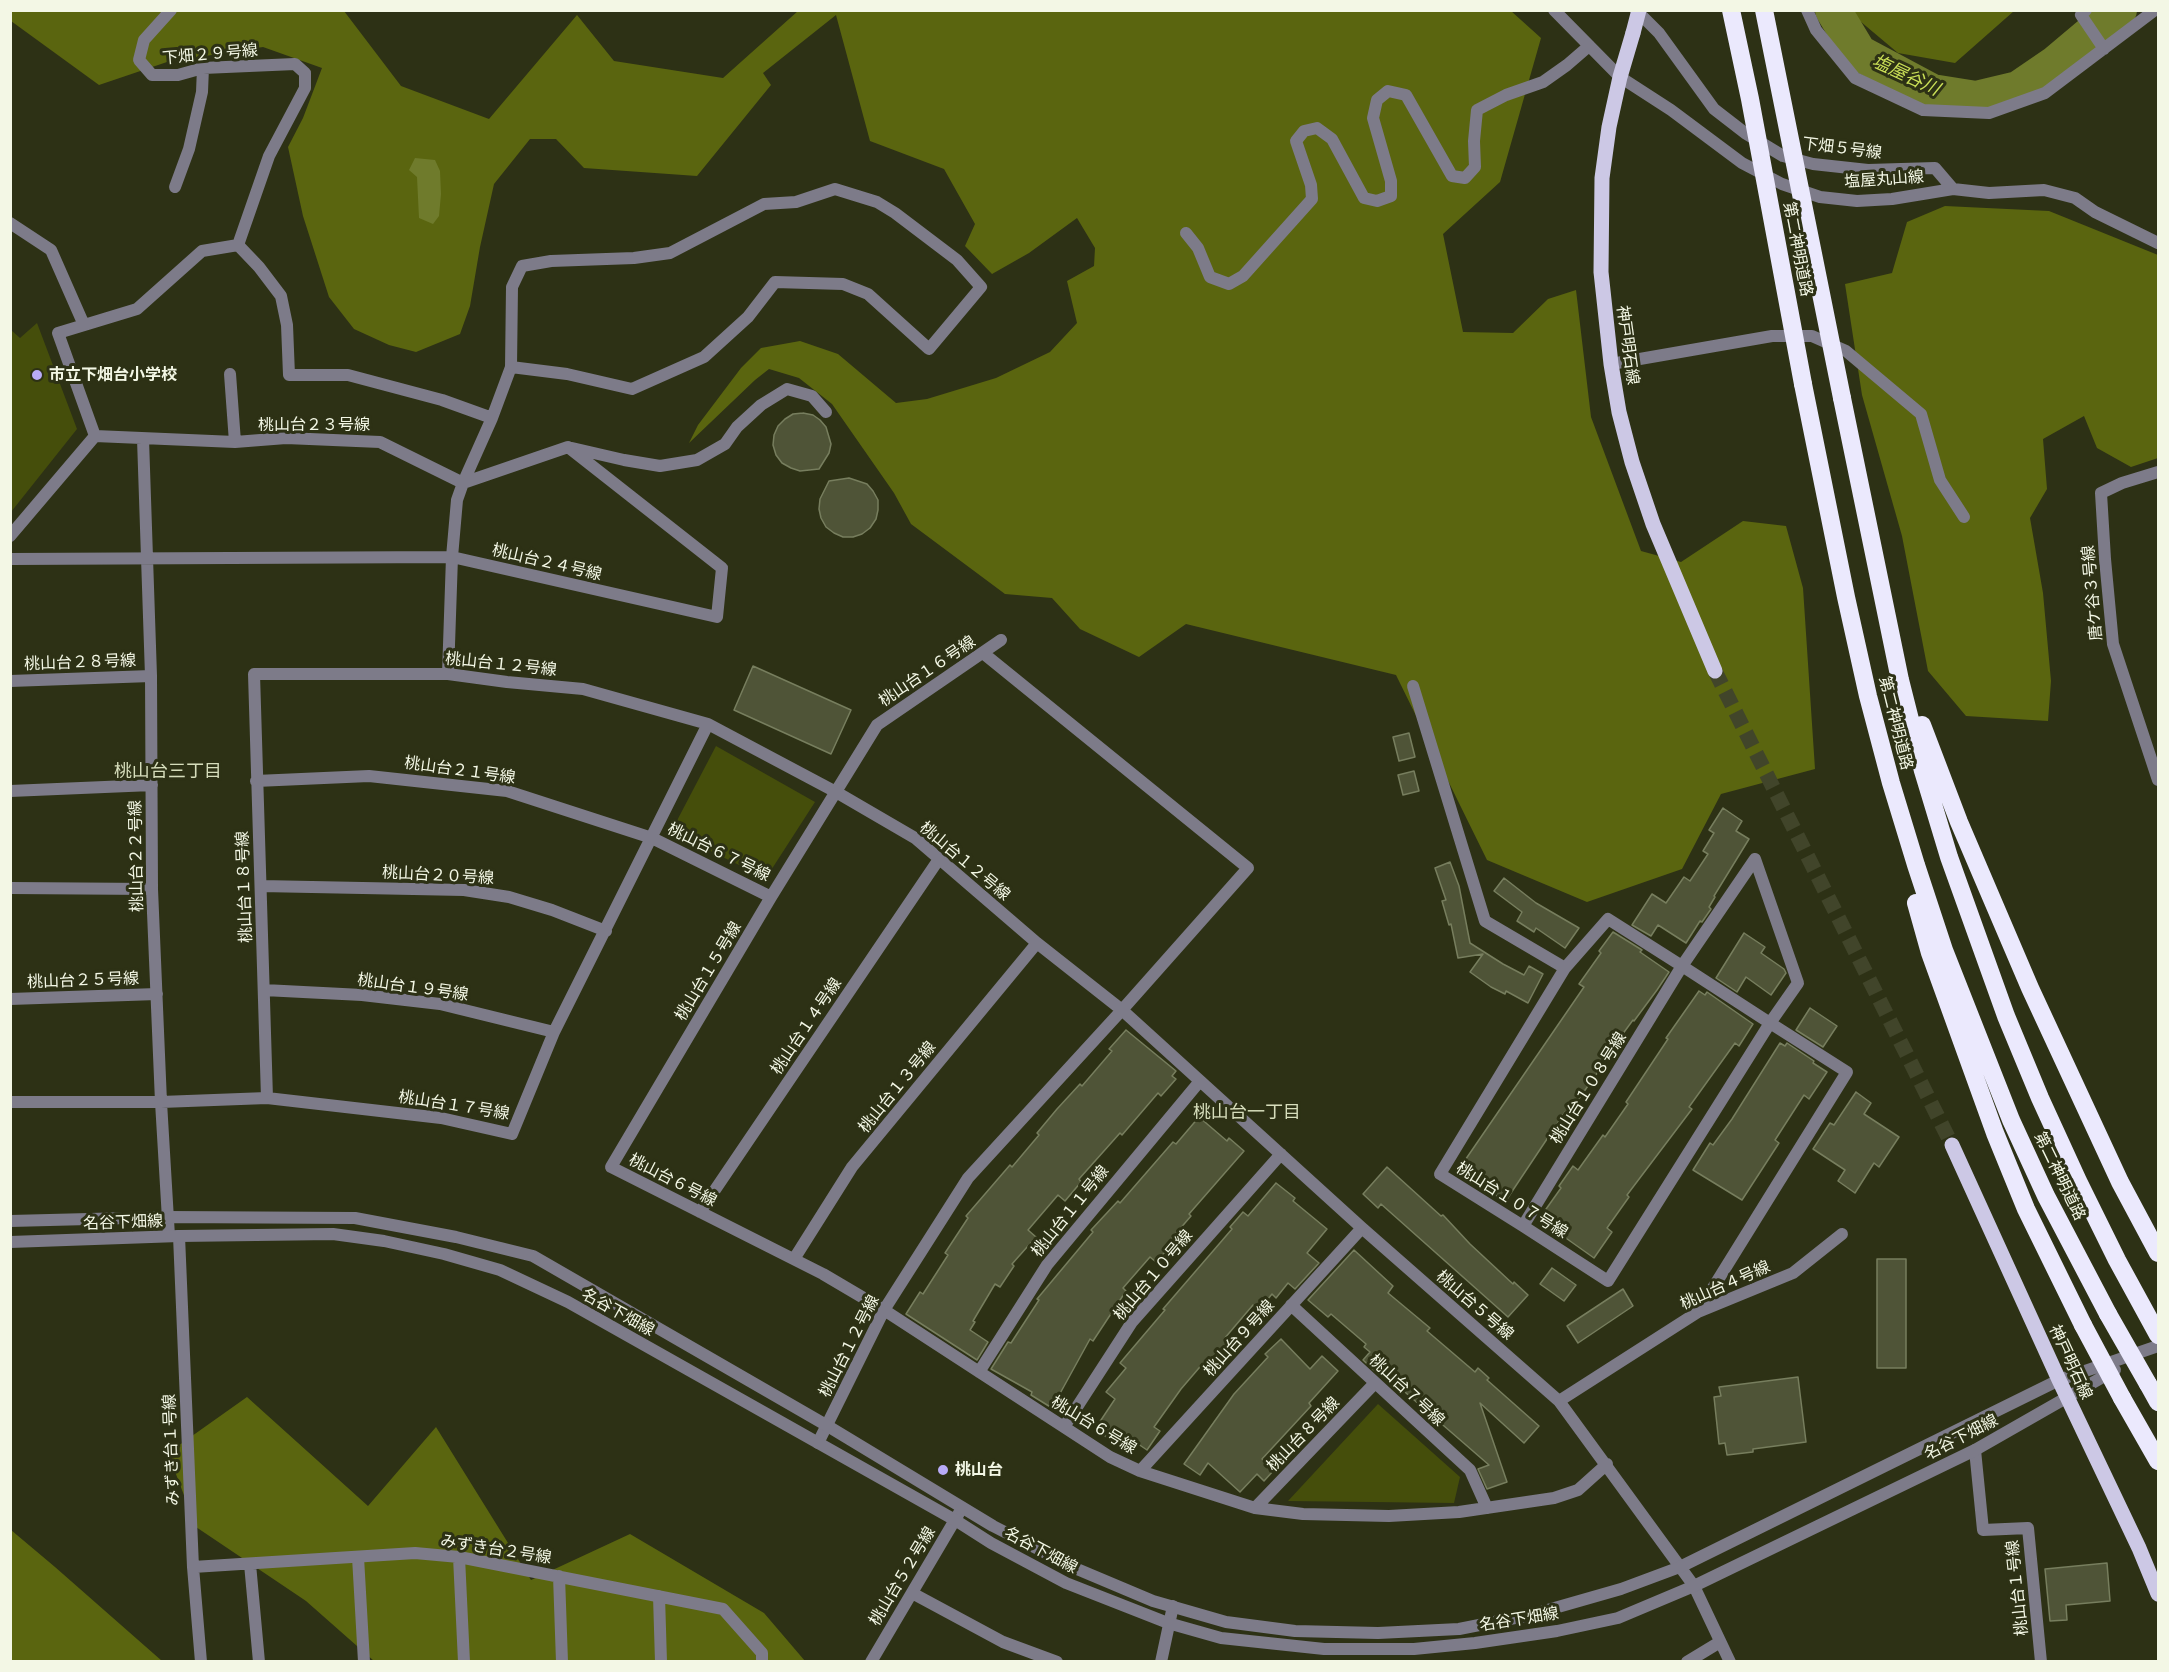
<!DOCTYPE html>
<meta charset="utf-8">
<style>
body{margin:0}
#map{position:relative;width:2169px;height:1672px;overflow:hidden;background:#2d3115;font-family:Commissioner,sans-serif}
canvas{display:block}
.frame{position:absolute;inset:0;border:12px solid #f3f7e5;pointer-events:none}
</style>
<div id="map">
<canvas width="2169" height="1672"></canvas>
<div class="frame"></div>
</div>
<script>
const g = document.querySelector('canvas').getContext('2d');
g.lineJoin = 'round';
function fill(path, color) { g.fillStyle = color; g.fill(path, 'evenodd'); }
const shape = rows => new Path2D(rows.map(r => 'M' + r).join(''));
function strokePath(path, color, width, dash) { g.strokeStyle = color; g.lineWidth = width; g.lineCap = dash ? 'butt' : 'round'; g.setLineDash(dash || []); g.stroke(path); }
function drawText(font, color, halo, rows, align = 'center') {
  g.font = font + ' Commissioner,"Noto Sans JP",sans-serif'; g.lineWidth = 6; g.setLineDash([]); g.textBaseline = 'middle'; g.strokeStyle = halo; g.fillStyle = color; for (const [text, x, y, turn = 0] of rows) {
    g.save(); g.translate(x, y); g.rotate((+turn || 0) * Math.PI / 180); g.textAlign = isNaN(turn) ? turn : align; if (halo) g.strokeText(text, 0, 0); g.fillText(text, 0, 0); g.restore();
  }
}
const green = shape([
 [37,323,77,429,11,512,11,330,20,338],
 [716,746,815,802,766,878,671,832],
 [1378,1404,1460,1477,1454,1503,1288,1501]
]);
const forest = shape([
 [11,10,344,11,401,86,489,119,577,15,614,61,723,78,798,11,1511,11,1541,38,1500,182,1443,234,1463,332,1513,333,1548,299,1576,290,1591,417,1641,551,1681,562,1743,521,1786,526,1803,588,1815,769,1721,794,1682,869,1587,902,1487,860,1396,675,1186,624,1139,657,1080,629,1052,598,1005,594,911,524,894,493,832,404,799,378,769,369,755,380,689,443,698,425,741,368,761,348,800,341,838,354,896,403,927,399,996,378,1050,352,1077,323,1067,281,1094,266,1095,248,1077,218,1029,253,992,274,965,246,975,224,944,169,870,141,836,15,763,73,771,85,697,176,584,168,556,139,530,139,494,184,480,247,470,306,460,334,416,352,389,345,354,329,329,297,303,216,288,147,303,118,322,68,263,47,167,62,99,85,11,21],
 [1848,11,2014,11,1955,63,1898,53],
 [1945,206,2049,211,2158,255,2158,458,2131,467,2097,448,2084,416,2043,439,2047,489,2030,518,2043,593,2051,681,2048,721,1966,716,1928,671,1902,536,1862,395,1845,284,1892,273,1907,222],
 [247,1397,368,1506,436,1427,531,1580,630,1534,764,1613,805,1661,374,1661,306,1601,196,1527,168,1453],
 [11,1530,55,1567,162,1661,11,1661]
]);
const water = shape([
 [415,158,435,160,440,171,441,194,439,216,433,224,419,218,417,177,409,170]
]);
const river = shape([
 [1833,10,1859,53,1932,92,1976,99,2018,89,2056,63,2119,10]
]);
const building = shape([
 [803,413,813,415,820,420,826,427,831,444,829,453,819,469,800,471,791,468,782,463,776,455,773,445,774,435,778,426,785,419,793,414,803,413],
 [849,478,867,484,873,491,878,500,878,510,876,519,870,528,862,534,853,537,843,537,834,533,826,527,821,518,819,509,820,499,829,481,849,478],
 [753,666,851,710,831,754,734,710,753,666],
 [1409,733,1415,757,1399,761,1393,737,1409,733],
 [1414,771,1419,791,1403,795,1398,775,1414,771],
 [1723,808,1742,821,1736,831,1749,839,1714,896,1715,897,1709,907,1711,909,1702,922,1700,921,1686,943,1658,925,1651,936,1632,925,1652,894,1666,903,1684,877,1690,881,1708,854,1703,851,1714,833,1709,830,1723,808],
 [1450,862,1459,886,1470,943,1503,964,1524,975,1529,966,1543,974,1528,1003,1506,991,1505,994,1491,987,1470,972,1483,954,1458,958,1451,924,1449,925,1442,901,1446,900,1435,868,1450,862],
 [1504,878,1536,903,1579,928,1565,948,1536,928,1534,932,1517,921,1522,912,1494,891,1504,878],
 [1613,932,1642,950,1640,952,1669,972,1657,990,1634,1021,1633,1020,1608,1054,1610,1055,1568,1114,1565,1112,1505,1202,1459,1169,1584,987,1579,984,1601,953,1599,951,1613,932],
 [1744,933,1765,947,1761,953,1784,969,1786,973,1771,995,1746,977,1737,992,1716,978,1744,933],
 [1699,991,1705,995,1707,992,1753,1024,1739,1046,1735,1043,1689,1107,1692,1109,1627,1195,1629,1197,1607,1228,1612,1232,1594,1258,1539,1219,1561,1188,1559,1186,1573,1166,1578,1170,1603,1135,1605,1137,1628,1104,1626,1102,1668,1039,1666,1038,1699,991],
 [1810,1008,1837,1026,1823,1047,1796,1030,1810,1008],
 [1126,1030,1176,1071,1172,1076,1176,1079,1161,1096,1158,1093,1122,1135,1120,1133,1079,1179,1081,1182,1065,1201,1058,1195,1028,1230,1036,1237,1012,1264,1014,1266,1000,1287,995,1284,973,1321,975,1322,970,1330,988,1342,977,1360,906,1314,920,1292,923,1294,948,1255,945,1253,968,1218,966,1216,1010,1165,1012,1167,1039,1135,1037,1133,1057,1109,1080,1084,1082,1086,1112,1051,1109,1049,1126,1030],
 [1780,1043,1785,1046,1787,1043,1814,1061,1813,1063,1827,1072,1809,1099,1804,1095,1775,1140,1779,1143,1742,1200,1693,1170,1710,1143,1713,1145,1732,1119,1780,1043],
 [1856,1092,1871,1103,1864,1114,1899,1137,1879,1167,1874,1163,1855,1193,1838,1181,1845,1170,1813,1149,1830,1123,1834,1125,1856,1092],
 [1199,1117,1227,1141,1229,1138,1244,1151,1189,1214,1191,1216,1172,1238,1175,1241,1156,1262,1150,1257,1123,1288,1126,1291,1093,1341,1090,1339,1052,1408,1031,1395,1032,1392,991,1369,1008,1342,1011,1343,1039,1300,1037,1299,1093,1232,1091,1230,1118,1201,1120,1203,1173,1142,1176,1144,1199,1117],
 [1387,1167,1441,1216,1443,1215,1470,1244,1513,1284,1514,1282,1528,1295,1508,1317,1381,1204,1378,1208,1363,1194,1387,1167],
 [1276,1183,1295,1198,1293,1201,1327,1229,1307,1253,1319,1263,1295,1289,1288,1283,1276,1298,1272,1294,1259,1310,1253,1305,1224,1339,1233,1347,1214,1369,1205,1361,1181,1389,1154,1427,1160,1431,1147,1450,1122,1433,1115,1443,1095,1429,1115,1399,1106,1392,1126,1368,1120,1363,1165,1310,1163,1309,1232,1229,1230,1227,1243,1212,1248,1216,1276,1183],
 [1354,1250,1393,1286,1388,1293,1430,1328,1427,1331,1475,1372,1478,1368,1489,1378,1487,1380,1539,1426,1524,1443,1480,1403,1507,1482,1487,1489,1478,1469,1489,1465,1383,1373,1380,1376,1363,1360,1370,1352,1364,1347,1366,1344,1331,1314,1328,1317,1308,1300,1354,1250],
 [1877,1259,1906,1259,1906,1368,1877,1368,1877,1259],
 [1552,1268,1576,1285,1564,1301,1540,1284,1552,1268],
 [1623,1289,1633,1306,1578,1343,1567,1326,1623,1289],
 [1281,1339,1310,1369,1322,1356,1338,1371,1309,1403,1311,1406,1262,1459,1274,1470,1264,1481,1257,1474,1240,1492,1208,1463,1200,1475,1184,1464,1234,1394,1268,1357,1265,1354,1281,1339],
 [1798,1377,1806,1442,1753,1449,1753,1452,1727,1455,1725,1443,1719,1444,1714,1397,1721,1396,1719,1387,1798,1377],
 [2107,1563,2110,1601,2066,1605,2067,1620,2050,1621,2045,1569,2107,1563]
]);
const primaryTunnel = shape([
 [1715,671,1952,1145]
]);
const minor = shape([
 [171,10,144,40,139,60,152,75,178,75,203,68,295,64,305,73,305,88,269,156,238,245],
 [1636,10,1659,33,1714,109,1745,133,1783,156,1813,164,1868,170,1935,168,1953,189],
 [1807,10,1816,30,1855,78,1923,110,1989,113,2045,93,2155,10],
 [2086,10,2081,15,2104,49],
 [1620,77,1671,110,1742,163,1782,184,1820,197,1857,201,1892,199,1953,189,1989,193,2044,190,2075,198,2095,212,2158,243],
 [175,187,189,149,202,92,203,68],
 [10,223,51,250,84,325],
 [1186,233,1198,248,1210,277,1229,284,1243,276,1312,199,1311,185,1296,141,1304,131,1317,128,1332,139,1364,198,1377,201,1391,196,1391,181,1373,118,1377,100,1388,91,1406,95,1452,176,1465,178,1475,167,1474,141,1477,110,1506,95,1543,82,1567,65,1589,46],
 [238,245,259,267,281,296,287,325,289,375,348,375,442,400,492,418],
 [1611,364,1772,336,1812,336,1846,351,1921,414,1940,480,1964,517],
 [230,374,235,442],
 [95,436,58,333,137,309,202,251,238,245],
 [143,439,151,676,152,889,161,1102,169,1236],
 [572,448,624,460,660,466,697,460,725,444,737,427,761,405,787,389,812,396,826,412],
 [2158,472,2122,483,2101,493,2105,559,2113,644,2158,780],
 [463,483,492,418,511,367,512,287,522,266,551,261,634,258,670,253,764,204,796,202,835,189,877,202,895,213,957,260,981,287,929,349,868,294,843,284,775,282,748,317,704,357,632,389,567,374,511,367],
 [10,536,95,436,235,442,286,438,380,442,463,483,457,500,452,557,448,674],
 [10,559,452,557,717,617,722,568,568,447,463,483],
 [1001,640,877,725,771,897,611,1167,823,1274,884,1310,1110,1457,1140,1471,1255,1508,1303,1514,1389,1516,1459,1512,1554,1498,1578,1490,1607,1464],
 [983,653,1248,868,1122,1010,1362,1228,1559,1401,1694,1586,1730,1662],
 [10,681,151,676],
 [1413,686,1485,921,1565,968],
 [256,781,369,776,507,791,652,838,771,897],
 [10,791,152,785],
 [261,886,464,890,509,897,552,910,606,931],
 [10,888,152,889],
 [264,990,362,995,440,1004,554,1032],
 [10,999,157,994],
 [267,1098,254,674,448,674,507,682,583,689,708,724,836,792,915,838,1037,943,1122,1010,968,1178,884,1310,818,1443],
 [10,1102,161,1102,267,1098,441,1118,512,1134,554,1032,708,724],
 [700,1212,939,859],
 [1523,1226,1682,966,1755,859,1798,983,1770,1023,1608,1281,1523,1226,1440,1174,1565,968,1608,919,1682,966,1770,1023,1847,1072,1698,1312],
 [179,1236,193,1567,201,1662],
 [794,1259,852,1167,1037,943],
 [1291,1305,1470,1470,1487,1508],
 [979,1372,1047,1265,1200,1081],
 [1559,1401,1698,1312,1793,1273,1842,1234],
 [1064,1427,1132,1322,1281,1154],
 [1975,1450,1983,1530,2028,1528,2041,1662],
 [1140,1471,1362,1228],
 [1255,1508,1375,1383],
 [358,1557,364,1662],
 [459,1557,464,1662],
 [250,1564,259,1662],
 [193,1567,415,1553,459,1557,723,1609,762,1653,762,1662],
 [559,1576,562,1662],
 [912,1593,1003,1642,1057,1662],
 [659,1596,661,1662],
 [871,1662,962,1508],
 [1161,1662,1173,1606],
 [1687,1662,1720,1642]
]);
const tertiary = shape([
 [1554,10,1620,77],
 [10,1221,168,1217,355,1218,456,1237,533,1256,826,1425,993,1526,1077,1569,1153,1601,1226,1622,1295,1631,1378,1633,1459,1629,1530,1615,1621,1589,1680,1567,2059,1380,2158,1346],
 [10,1242,179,1236,333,1234,384,1241,444,1254,500,1270,568,1302,955,1520,991,1543,1066,1583,1168,1623,1221,1638,1324,1649,1414,1649,1475,1643,1557,1631,1618,1618,1694,1586,1975,1450,2115,1370]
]);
const primary = shape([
 [1633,33,1620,77,1609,127,1602,178,1601,272,1611,364,1619,412,1632,462,1653,524,1715,671],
 [1952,1145,2059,1380,2139,1548,2158,1594]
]);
const motorway = shape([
 [1803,384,1846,597,1868,696,1891,783,1916,865,1944,950,2011,1120,2046,1196,2108,1314],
 [1842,398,1900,680,1923,771,1949,857,2006,1016,2040,1098,2078,1181,2117,1260,2158,1335],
 [1922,725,1959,822,2030,988,2120,1182,2158,1253],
 [1916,903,1930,953,1995,1133,2026,1209,2083,1325],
 [2148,1384,2158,1402],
 [2122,1398,2158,1461]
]);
const primaryBridge = shape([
 [1633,33,1639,10]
]);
const motorwayBridge = shape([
 [1731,10,1750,99,1803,384],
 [1764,10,1842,398],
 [2108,1314,2148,1384],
 [2083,1325,2122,1398]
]);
const markers = [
 [37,375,6,"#b8abf7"],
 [943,1470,6,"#b8abf7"]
];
const streetNames = [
 ["下畑２９号線",210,54,-5],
 ["下畑５号線",1842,148,7],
 ["塩屋丸山線",1884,179,-4],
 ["第二神明道路",1798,249,79],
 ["神戸明石線",1628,345,82],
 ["桃山台２３号線",314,425],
 ["桃山台２４号線",547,562,13],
 ["唐ケ谷３号線",2092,593,-95],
 ["桃山台２８号線",80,662,-2],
 ["桃山台１２号線",501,664,6],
 ["桃山台１６号線",927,671,-34],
 ["第二神明道路",1896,723,76],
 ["桃山台２１号線",460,770,8],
 ["桃山台６７号線",719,852,26],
 ["桃山台２２号線",136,856,-91],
 ["桃山台１２号線",965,861,40],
 ["桃山台２０号線",438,875,3],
 ["桃山台１８号線",244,887,-92],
 ["桃山台１５号線",708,971,-59],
 ["桃山台２５号線",83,980,-2],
 ["桃山台１９号線",413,987,8],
 ["桃山台１４号線",806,1026,-56],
 ["桃山台１３号線",897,1087,-51],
 ["桃山台１０８号線",1588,1088,-58],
 ["桃山台１７号線",454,1105,9],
 ["第二神明道路",2060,1176,64],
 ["桃山台６号線",673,1180,27],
 ["桃山台１０７号線",1512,1200,32],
 ["桃山台１１号線",1070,1211,-51],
 ["名谷下畑線",123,1222,-2],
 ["桃山台１０号線",1153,1275,-50],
 ["桃山台４号線",1725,1285,-24],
 ["桃山台５号線",1475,1305,41],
 ["名谷下畑線",618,1312,29],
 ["桃山台９号線",1239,1338,-48],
 ["桃山台１２号線",849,1346,-63],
 ["神戸明石線",2071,1362,65],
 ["桃山台７号線",1407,1390,43],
 ["桃山台６号線",1094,1425,31],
 ["桃山台８号線",1303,1434,-46],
 ["名谷下畑線",1961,1437,-27],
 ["みずき台１号線",171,1450,-92],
 ["みずき台２号線",496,1549,9],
 ["名谷下畑線",1041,1550,28],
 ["桃山台５２号線",902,1576,-59],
 ["桃山台１号線",2017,1588,-96],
 ["名谷下畑線",1519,1619,-9]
];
const poiNames = [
 ["市立下畑台小学校",49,375],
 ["桃山台",955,1470]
];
const waterNames = [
 ["塩屋谷川",1906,75,25]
];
const neighbourhoodNames = [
 ["桃山台三丁目",168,771],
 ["桃山台一丁目",1247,1112]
];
fill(green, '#454e0b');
fill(forest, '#5a650f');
fill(water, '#6f7b2c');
strokePath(river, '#6f7b2c', 36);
fill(building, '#4f5437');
strokePath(building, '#777e5e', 1.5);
strokePath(primaryTunnel, '#41452a', 15, [15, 8]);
strokePath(minor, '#7d7b89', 12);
strokePath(tertiary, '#7d7b89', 12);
strokePath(primary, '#ccc8e5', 15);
strokePath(motorway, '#ebe9fd', 18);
strokePath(primaryBridge, '#ccc8e5', 15);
strokePath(motorwayBridge, '#ebe9fd', 18);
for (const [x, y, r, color] of markers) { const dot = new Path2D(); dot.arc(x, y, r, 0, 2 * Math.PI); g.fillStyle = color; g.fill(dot); strokePath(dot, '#2d3115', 2); }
drawText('16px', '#f3f7e5', '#2d3115', streetNames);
drawText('bold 16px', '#f3f7e5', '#2d3115', poiNames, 'left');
drawText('italic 18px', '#cadf57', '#2d3115', waterNames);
drawText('18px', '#d6ddbb', '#2d3115', neighbourhoodNames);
</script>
